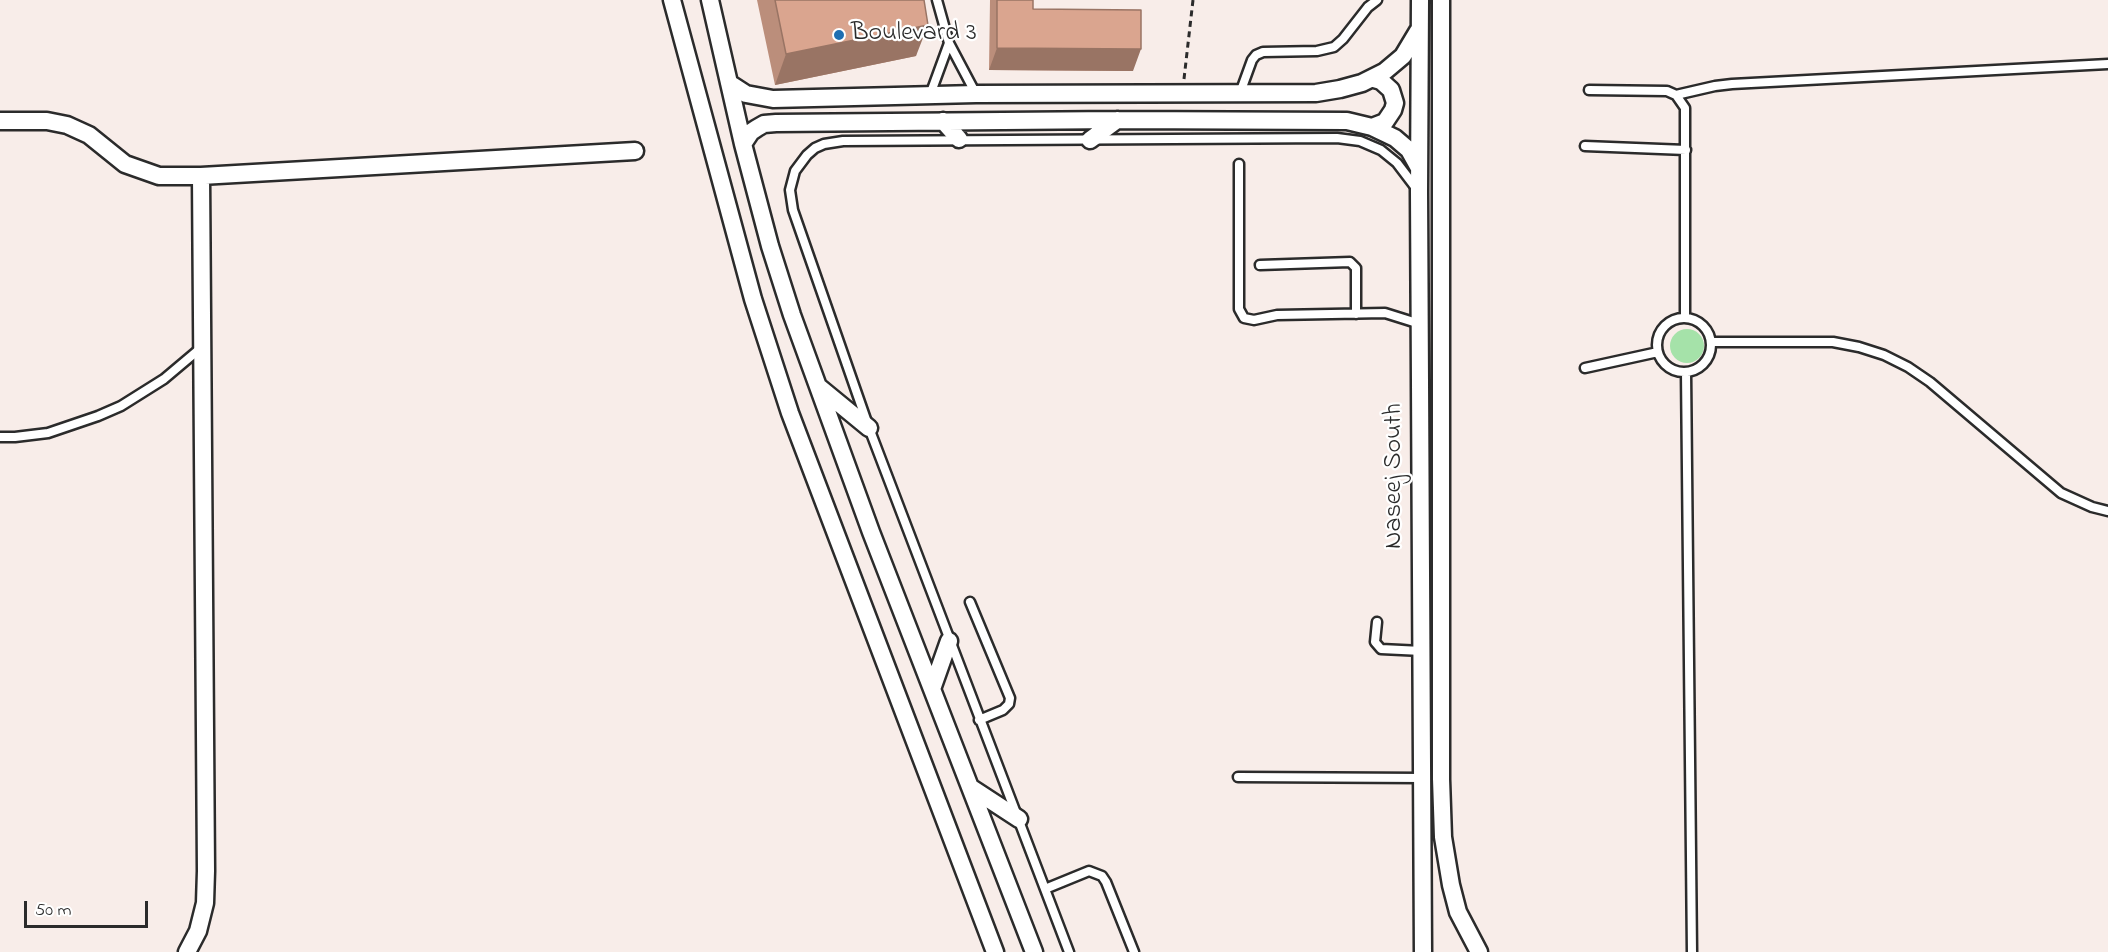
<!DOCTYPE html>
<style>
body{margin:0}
#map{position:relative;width:2108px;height:952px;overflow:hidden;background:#f8ede9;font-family:"Indie Flower",sans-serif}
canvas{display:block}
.scale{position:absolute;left:24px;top:901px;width:124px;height:27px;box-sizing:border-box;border:3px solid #2b2b2b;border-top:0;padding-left:8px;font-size:18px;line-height:21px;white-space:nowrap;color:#2b2b2b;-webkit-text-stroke:4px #fff;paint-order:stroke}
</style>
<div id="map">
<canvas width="2108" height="952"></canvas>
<div class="scale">50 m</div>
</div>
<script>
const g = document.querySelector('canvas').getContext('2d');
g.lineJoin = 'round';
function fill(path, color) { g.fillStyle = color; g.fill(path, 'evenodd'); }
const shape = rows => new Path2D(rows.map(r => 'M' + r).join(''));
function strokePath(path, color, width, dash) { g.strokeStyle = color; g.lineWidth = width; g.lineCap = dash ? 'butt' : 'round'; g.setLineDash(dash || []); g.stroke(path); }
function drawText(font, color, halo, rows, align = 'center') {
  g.font = font + ' "Indie Flower",sans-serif'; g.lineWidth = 4.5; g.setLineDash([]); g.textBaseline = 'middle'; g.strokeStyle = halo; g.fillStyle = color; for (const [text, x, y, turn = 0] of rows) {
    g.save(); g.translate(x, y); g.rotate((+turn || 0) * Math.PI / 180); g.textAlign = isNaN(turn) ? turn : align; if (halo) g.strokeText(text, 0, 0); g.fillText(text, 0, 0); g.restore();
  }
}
const green = shape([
 '1670 346a17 17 0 1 1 34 0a17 17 0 1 1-34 0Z'
]);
const path = shape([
 [1184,79,1193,0]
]);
const service = shape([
 [937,0,949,43,976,94],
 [1589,90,1667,91,1676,95,1685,108,1685,318],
 [1240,93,1252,60,1256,55,1263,52,1317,51,1334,47,1343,39,1368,7,1377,0],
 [930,95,949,43],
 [1676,95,1715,86,1732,84,2108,64],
 [1585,146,1686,150],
 [1239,164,1239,309,1244,318,1254,320,1277,315,1385,313,1420,324],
 [1260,265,1350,262,1356,268,1356,314],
 '1657 345a27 27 0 1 1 54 0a27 27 0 1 1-54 0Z',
 [1711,342,1833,342,1859,347,1884,355,1908,367,1930,382,2061,493,2092,507,2108,511],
 [1585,368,1658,352],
 [1686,372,1692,952],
 [0,437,15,437,48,433,98,416,121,406,164,379,202,347],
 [970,602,1010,698,1009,704,1003,710,979,720],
 [1377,622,1375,642,1381,649,1422,651],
 [1238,777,1423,778],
 [1045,889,1089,871,1102,876,1106,882,1134,952],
 [1069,952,869,428,793,210,790,190,795,171,807,155,815,148,824,144,843,141,1337,138,1360,141,1381,150,1397,163,1416,188]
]);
const minor = shape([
 [672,0,753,299,790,413,995,952],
 [710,0,743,144,770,246,792,315,871,532,1034,952],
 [1420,0,1419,192,1423,952],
 [1441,0,1441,779,1443,837,1451,885,1458,912,1479,952],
 [729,83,746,94,773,99,976,94,1316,93,1340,89,1362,83,1384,72,1403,56,1418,31],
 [0,121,47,121,67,125,89,135,125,164,159,176,201,176,635,151],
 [943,121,959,139],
 [1372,127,1385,122,1393,110,1395,103,1391,90,1381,81,1374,79],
 [1090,140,1117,120],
 [743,144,751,132,757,128,764,124,776,123,1117,120,1347,121,1372,127,1395,138,1409,150,1419,168],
 [819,387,869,428],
 [932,689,949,641],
 [970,787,1019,819],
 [187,952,198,931,205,903,206,871,201,176]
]);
const wall = shape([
 [757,0,924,0,916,56,775,85],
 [990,0,1033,0,1033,9,1133,71,989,70]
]);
const shadedWall = shape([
 [928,25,916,56,775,85,786,54],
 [997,48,1141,49,1133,71,989,70]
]);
const building = shape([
 [775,0,924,0,928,25,786,54,775,0],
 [997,0,1033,0,1033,9,1141,10,1141,49,997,48,997,0]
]);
const markers = [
 [839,35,6,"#1f6fb2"]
];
const poiNames = [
 ["Boulevard 3",851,35]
];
const streetNames = [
 ["Naseej South",1396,476,-90]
];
fill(green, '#a5e2a9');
strokePath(service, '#2b2b2b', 13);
strokePath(minor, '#2b2b2b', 21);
strokePath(path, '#2b2b2b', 3, [6, 4.5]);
strokePath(service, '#fff', 8);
strokePath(minor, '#fff', 16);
fill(wall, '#bb8e7b');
fill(shadedWall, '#997464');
fill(building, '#daa58f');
strokePath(building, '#997464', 1.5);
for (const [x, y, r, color] of markers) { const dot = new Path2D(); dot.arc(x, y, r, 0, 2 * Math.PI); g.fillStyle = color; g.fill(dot); strokePath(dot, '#fff', 2); }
drawText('26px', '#2b2b2b', '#fff', poiNames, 'left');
drawText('26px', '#2b2b2b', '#fff', streetNames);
</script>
